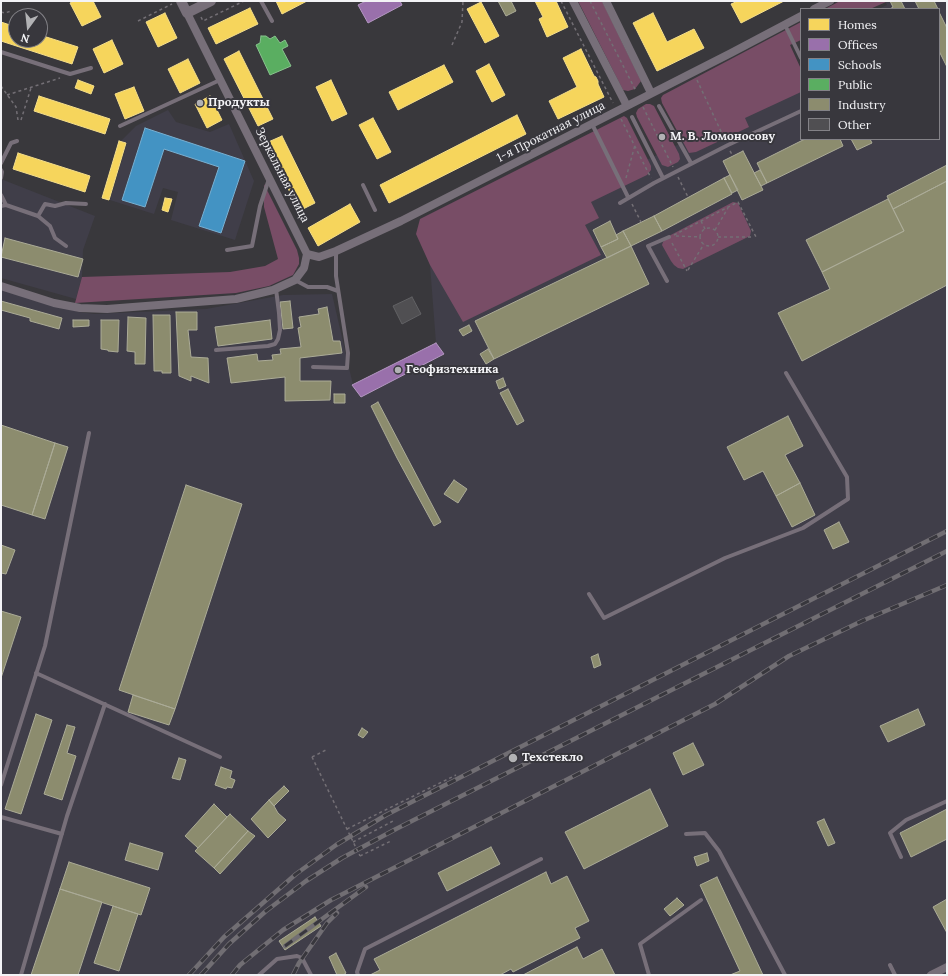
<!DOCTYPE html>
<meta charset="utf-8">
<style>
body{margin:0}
#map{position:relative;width:948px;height:976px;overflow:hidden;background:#39383c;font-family:Lora,serif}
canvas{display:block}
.frame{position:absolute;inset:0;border:2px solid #f3f3f6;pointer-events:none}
.legend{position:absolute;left:800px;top:8px;width:140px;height:132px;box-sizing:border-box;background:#38373d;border:1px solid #838287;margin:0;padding:5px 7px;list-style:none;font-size:12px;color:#f3f3f6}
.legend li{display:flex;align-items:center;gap:8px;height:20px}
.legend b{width:20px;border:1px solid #838287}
.north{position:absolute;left:8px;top:8px;width:40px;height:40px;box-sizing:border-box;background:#38373d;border:1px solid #838287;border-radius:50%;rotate:195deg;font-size:11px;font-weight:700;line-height:16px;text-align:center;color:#f3f3f6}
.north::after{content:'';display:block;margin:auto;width:14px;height:18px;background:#b2b2b5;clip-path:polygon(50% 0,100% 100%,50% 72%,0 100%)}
</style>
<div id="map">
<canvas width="948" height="976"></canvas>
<div class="frame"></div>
<ul class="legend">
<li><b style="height:11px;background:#f6d55c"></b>Homes</li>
<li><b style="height:11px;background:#9970ab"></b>Offices</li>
<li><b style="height:11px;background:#4393c3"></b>Schools</li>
<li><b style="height:11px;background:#5aae61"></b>Public</li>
<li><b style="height:11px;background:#8c8c6e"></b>Industry</li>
<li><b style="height:11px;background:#504f52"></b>Other</li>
</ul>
<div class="north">N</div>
</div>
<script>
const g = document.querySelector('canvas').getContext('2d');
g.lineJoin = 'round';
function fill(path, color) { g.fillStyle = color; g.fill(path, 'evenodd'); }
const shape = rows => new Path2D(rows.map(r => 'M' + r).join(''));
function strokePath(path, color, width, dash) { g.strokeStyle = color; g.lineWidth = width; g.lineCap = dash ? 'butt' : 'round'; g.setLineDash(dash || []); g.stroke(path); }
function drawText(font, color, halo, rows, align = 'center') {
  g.font = font + ' Lora,serif'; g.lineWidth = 4; g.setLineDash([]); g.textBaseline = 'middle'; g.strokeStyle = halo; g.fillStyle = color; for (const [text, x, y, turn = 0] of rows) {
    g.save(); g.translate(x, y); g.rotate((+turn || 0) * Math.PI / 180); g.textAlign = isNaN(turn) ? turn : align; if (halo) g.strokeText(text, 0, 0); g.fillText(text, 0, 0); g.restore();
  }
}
const built = shape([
 [885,1,947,1,947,975,1,975,1,290,79,312,95,314,206,309,283,295,332,294,353,385,436,343,430,265,801,85,801,139,939,139,939,9,878,9,887,5],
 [168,110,176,122,210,132,229,124,254,181,235,240,171,220,178,192,163,188,154,214,110,200,127,143,121,141,136,126],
 [1,179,95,216,83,250,82,277,76,299,1,278]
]);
const green = shape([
 [578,1,602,1,641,81,635,89,628,91,623,90],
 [840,1,886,1,886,2,870,9,825,9],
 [801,22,801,40,790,45,801,69,801,92,745,118,749,127,696,152,689,153,662,103,661,98,663,95],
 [646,104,650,104,654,106,679,154,680,159,678,162,668,167,662,165,637,117,636,113,638,109],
 [624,116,627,118,651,166,651,170,647,175,591,202,599,218,585,225,601,255,463,322,430,265,416,234,420,219],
 [264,184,297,250,299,258,299,264,293,275,269,286,236,293,75,303,82,277,230,272,265,266,278,259,264,207],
 [733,202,738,203,751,231,750,236,687,267,683,269,678,268,674,265,671,261,662,245,663,242,667,237]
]);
const homes = shape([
 [74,1,93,1,101,17,82,26,70,3,74,1],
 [276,1,307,1,282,14,276,1],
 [535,1,556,1,568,27,547,37,539,19,543,17,535,1],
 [738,1,784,1,741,23,731,4,738,1],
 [481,2,499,36,485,43,467,9,481,2],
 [250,8,258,24,216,44,208,28,250,8],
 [165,13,177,38,158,47,146,22,165,13],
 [653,13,667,42,694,29,704,48,657,71,633,23,653,13],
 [1,22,16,27,16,40,40,40,40,35,78,47,72,64,1,41,1,22],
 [112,40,123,64,104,73,93,49,112,40],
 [581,49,594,76,596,77,598,81,598,84,604,97,558,119,549,101,577,87,563,58,581,49],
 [239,51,273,119,258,126,224,59,239,51],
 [188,59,200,83,180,93,168,69,188,59],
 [489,64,505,95,492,102,476,71,489,64],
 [444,65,453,82,398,110,389,92,444,65],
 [78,80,94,86,91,94,75,88,78,80],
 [331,80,347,114,332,121,316,87,331,80],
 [134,87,144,111,125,119,115,94,134,87],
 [39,96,110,119,105,134,34,111,39,96],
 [210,96,222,120,207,128,195,104,210,96],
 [517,115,526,134,389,203,380,185,517,115],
 [373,118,391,152,377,159,359,125,373,118],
 [282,136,315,203,299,211,266,143,282,136],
 [119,141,126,143,109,200,102,198,119,141],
 [18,153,90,176,85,192,13,169,18,153],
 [165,198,172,199,168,212,162,210,165,198],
 [350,204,360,222,318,246,308,228,350,204]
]);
const offices = shape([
 [366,1,400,1,402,5,368,23,358,5,366,1],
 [436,343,444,354,361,397,352,385,436,343]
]);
const schools = shape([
 [145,128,245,161,221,233,199,226,219,167,164,149,145,207,122,200,145,128]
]);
const public = shape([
 [261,36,266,36,270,39,275,36,280,43,285,40,288,46,282,49,291,66,270,75,256,45,260,43,261,36]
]);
const industry = shape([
 [498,1,511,1,516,11,506,16,498,1],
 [890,1,901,1,905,9,890,9,893,7,890,1],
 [915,1,934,1,938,9,919,9,915,1],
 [939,12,947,28,947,67,939,51,939,12],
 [805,139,840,139,843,146,767,183,757,163,805,139],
 [851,139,870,139,872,143,857,150,851,139],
 [743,151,763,190,742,200,723,161,743,151],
 [947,165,947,181,893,209,887,196,947,165],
 [760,170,767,183,761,186,754,173,760,170],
 [730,175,738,190,732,193,724,178,730,175],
 [724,178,732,194,662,231,654,216,724,178],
 [947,181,947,285,802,361,778,313,830,289,822,272,904,231,893,209,947,181],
 [888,199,904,231,822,272,806,240,888,199],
 [654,216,662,231,631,246,623,231,654,216],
 [610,221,618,239,601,247,593,230,610,221],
 [623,231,631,246,607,258,601,247,618,239,616,235,623,231],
 [5,238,83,259,78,277,1,257,5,238],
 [631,246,649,284,494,359,475,321,631,246],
 [1,301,62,318,59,329,30,321,30,318,1,310,1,301],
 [290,301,293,328,283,329,280,302,290,301],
 [327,307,333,341,340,341,342,353,300,358,300,381,331,381,330,400,285,401,285,377,231,383,227,358,257,354,258,361,273,360,272,355,281,354,280,349,301,347,298,328,301,327,299,317,319,314,318,309,327,307],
 [176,312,197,312,197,330,188,330,191,357,208,358,209,383,191,376,191,381,179,376,176,312],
 [153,315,170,315,171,373,162,373,162,371,154,371,153,315],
 [128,317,146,318,145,364,135,364,135,352,127,351,128,317],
 [73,320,89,320,89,326,73,327,73,320],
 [101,320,119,320,118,352,108,351,108,350,101,349,101,320],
 [270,320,272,339,218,346,215,327,270,320],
 [469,325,472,331,463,336,459,330,469,325],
 [488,349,494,359,486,364,480,354,488,349],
 [503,378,506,386,499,389,496,381,503,378],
 [508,389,524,421,517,425,500,393,508,389],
 [334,394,345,394,345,403,334,403,334,394],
 [378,402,441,522,434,526,397,458,371,406,378,402],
 [788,416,803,446,785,455,800,483,776,496,763,471,744,480,727,447,788,416],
 [1,425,55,443,32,515,1,505,1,425],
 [55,443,68,447,45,519,32,515,55,443],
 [454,480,467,489,458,503,444,494,454,480],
 [800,483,815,515,792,527,776,496,800,483],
 [186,485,242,504,175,709,119,690,186,485],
 [839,522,849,542,833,549,824,530,839,522],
 [1,545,15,550,6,574,1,573,1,545],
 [1,611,21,617,1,678,1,611],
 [598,654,601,665,594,668,591,657,598,654],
 [133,695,175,709,169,725,128,712,133,695],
 [918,709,925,725,888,742,880,726,918,709],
 [36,714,52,720,21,814,5,809,36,714],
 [67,725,75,727,67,753,76,756,62,800,44,794,67,725],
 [362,728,368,732,363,738,358,735,362,728],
 [693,743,704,765,683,775,673,753,693,743],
 [179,758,186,760,180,780,172,778,179,758],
 [221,767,232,771,230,778,235,780,232,788,227,787,226,789,215,785,221,767],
 [284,786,289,791,274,806,269,800,284,786],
 [650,789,668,826,584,869,565,832,650,789],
 [269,800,274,806,278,813,286,820,268,838,251,819,269,800],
 [214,804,227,817,198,848,185,836,214,804],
 [947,809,947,839,911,857,900,833,947,809],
 [230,814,248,831,214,868,195,851,230,814],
 [824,819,835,843,828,846,817,822,824,819],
 [248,831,255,836,220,874,214,868,248,831],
 [130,843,163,853,158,870,125,860,130,843],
 [491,847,500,864,447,891,438,873,491,847],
 [707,853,709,861,697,866,694,857,707,853],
 [69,862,150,888,141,915,60,889,69,862],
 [546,872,551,884,567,876,589,921,575,928,580,938,513,972,511,969,500,975,370,975,380,970,374,959,546,872],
 [717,877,763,975,730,975,740,971,700,885,717,877],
 [60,889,102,902,78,975,31,975,60,889],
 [677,898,684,905,670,916,664,909,677,898],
 [947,899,947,933,933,907,947,899],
 [113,906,138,914,119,971,94,963,113,906],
 [315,917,321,926,285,950,279,941,315,917],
 [577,947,583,959,602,949,615,975,523,975,577,947],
 [336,953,346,973,343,975,337,975,329,957,336,953]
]);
const building = shape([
 [412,297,421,314,402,324,393,306,412,297]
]);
const path = shape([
 [561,1,613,103],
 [590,1,636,91],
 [1,12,5,13,11,11],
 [201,17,203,21,244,1],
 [138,21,172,4],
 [452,45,462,22,463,1],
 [697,80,725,140],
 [1,86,16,107,18,120],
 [7,95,60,78],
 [643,107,673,167],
 [621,119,651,178],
 [21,120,31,88],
 [730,151,733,156],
 [678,177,688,197],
 [626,178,635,145],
 [632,204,641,222],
 [701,221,705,229],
 '700 237a9 9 0 1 1 18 0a9 9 0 1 1-18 0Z',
 [715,230,728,208],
 [674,235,738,202,756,237],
 [676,236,700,237],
 [718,237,754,237],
 [672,243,687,271],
 [688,270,704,244],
 [312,757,326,750],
 [347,829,456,775],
 [353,842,395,820],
 [360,856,391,841]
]);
const service = shape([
 [261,1,272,21],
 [785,25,801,58],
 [1,52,70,74,91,68],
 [659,106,691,163],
 [632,117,663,178],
 [592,124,628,197],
 [120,126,220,80],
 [1,163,11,143,17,141],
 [1,170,2,172,1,178],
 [363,185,375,210],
 [1,195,6,205],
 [620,203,654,183,728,145,801,111],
 [1,206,6,205,38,216,50,226,55,238,66,246],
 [38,216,45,204,55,206,66,203,86,204],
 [227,250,252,246,260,206,269,179],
 [295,280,308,287,327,287,338,291],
 [667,281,648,246,669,237],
 [216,350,268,346,275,344,278,339,280,330,279,313,276,289],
 [313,367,347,368,348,353,336,276,336,251],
 [589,594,604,618,725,558,803,528,848,499,847,477,786,373],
 [36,673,220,757],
 [1,785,45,646,89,433],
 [1,817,62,834],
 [686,834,705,833,719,851,785,975],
 [901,857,890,833,906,820,947,801],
 [890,965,895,975],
 [21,975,67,816,105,704],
 [259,975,277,959,297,956,302,958,311,975],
 [358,975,357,972,365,949,541,859],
 [649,975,640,944,701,900]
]);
const minor = shape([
 [573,1,627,106],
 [606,1,651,93],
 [814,9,830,1],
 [187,13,307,254],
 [307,254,319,257,336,251,401,221,731,53,801,16],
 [1,286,54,303,80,308,107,309,236,299,273,290,295,280,304,268,307,254],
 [931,975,947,967]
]);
const tertiary = shape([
 [181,1,187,13,211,1]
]);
const rail = shape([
 [285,946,366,887],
 [189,975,224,937,296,874,336,845,386,815,947,531],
 [201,975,229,944,266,911,306,881,342,858,396,829,947,551],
 [232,975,240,965,283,930,331,900,715,704,789,656,862,621,947,585],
 [293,975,299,963,327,923,337,913]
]);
const pathBridge = shape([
 [312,757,360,856]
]);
const markers = [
 [200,103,4,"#b2b2b5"],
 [662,137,4,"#b2b2b5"],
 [398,370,4,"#b2b2b5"],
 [513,758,5,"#b2b2b5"]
];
const poiNames = [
 ["Продукты",208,103],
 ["М. В. Ломоносову",670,137],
 ["Геофизтехника",406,370],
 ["Техстекло",522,758]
];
const streetNames = [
 ["1-я Прокатная улица",551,132,-27],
 ["Зеркальная улица",282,175,63]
];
fill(built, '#403e49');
fill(green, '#784d66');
fill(homes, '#f6d55c');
strokePath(homes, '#f5de8a', 1);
fill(offices, '#9970ab');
strokePath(offices, '#b497c2', 1);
fill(schools, '#4393c3');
strokePath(schools, '#78b0d2', 1);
fill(public, '#5aae61');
strokePath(public, '#88c38e', 1);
fill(industry, '#8c8c6e');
strokePath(industry, '#abab97', 1);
fill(building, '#504f52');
strokePath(building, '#626265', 1);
strokePath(path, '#736f75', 1.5, [3, 3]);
strokePath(service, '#776f79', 4);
strokePath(minor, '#776f79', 8);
strokePath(tertiary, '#776f79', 10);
strokePath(rail, '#716e73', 4.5);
strokePath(rail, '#38373d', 3, [9]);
strokePath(pathBridge, '#736f75', 1.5, [3, 3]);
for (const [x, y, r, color] of markers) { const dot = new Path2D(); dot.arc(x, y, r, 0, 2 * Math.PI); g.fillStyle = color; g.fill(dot); strokePath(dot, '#38373d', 1.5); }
drawText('bold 12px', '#f3f3f6', '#38373d', poiNames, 'left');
drawText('12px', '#f3f3f6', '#38373d', streetNames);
</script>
